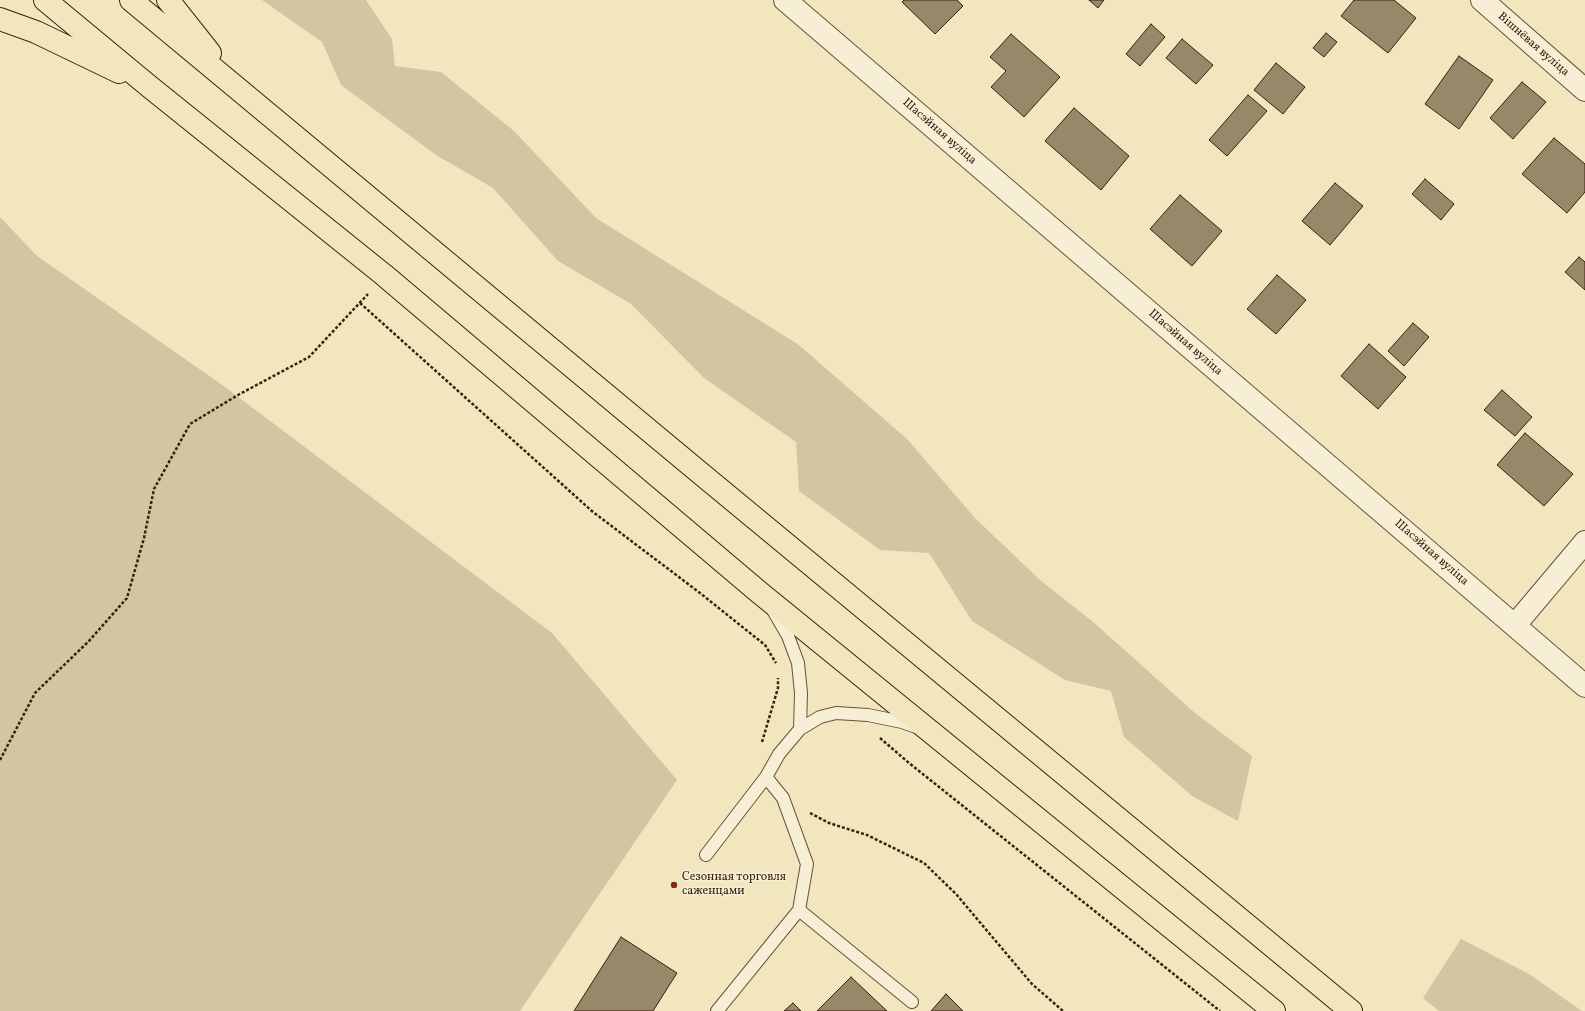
<!DOCTYPE html>
<meta charset="utf-8">
<style>
body{margin:0}
canvas{display:block;background:#f2e6bf}
</style>
<canvas width="1585" height="1011"></canvas>
<script>
const g = document.querySelector('canvas').getContext('2d');
g.lineJoin = 'round';
function fill(path, color) { g.fillStyle = color; g.fill(path, 'evenodd'); }
const shape = rows => new Path2D(rows.map(r => 'M' + r).join(''));
function strokePath(path, color, width, dash) { g.strokeStyle = color; g.lineWidth = width; g.lineCap = dash ? 'butt' : 'round'; g.setLineDash(dash || []); g.stroke(path); }
function drawText(font, color, halo, rows, align = 'center') {
  g.font = font + ' Vollkorn,serif'; g.lineWidth = 3; g.setLineDash([]); g.textBaseline = 'middle'; g.strokeStyle = halo; g.fillStyle = color; for (const [text, x, y, turn = 0] of rows) {
    g.save(); g.translate(x, y); g.rotate((+turn || 0) * Math.PI / 180); g.textAlign = isNaN(turn) ? turn : align; if (halo) g.strokeText(text, 0, 0); g.fillText(text, 0, 0); g.restore();
  }
}
const green = shape([
 [262,0,366,0,392,39,395,66,441,72,514,131,596,218,799,345,907,439,975,518,1040,580,1092,621,1195,713,1252,756,1238,821,1192,796,1124,737,1111,691,1065,680,972,621,929,553,880,550,799,491,796,442,704,378,631,304,558,261,493,188,436,155,341,85,322,42],
 [0,217,37,256,221,384,552,633,677,780,520,1011,0,1011],
 [1461,939,1529,974,1582,1011,1439,1011,1423,998]
]);
const building = shape([
 [904,0,957,0,963,6,935,34,902,2,904,0],
 [1089,0,1104,0,1098,8,1089,0],
 [1354,0,1394,0,1416,18,1388,53,1341,16,1354,0],
 [1151,24,1165,37,1140,66,1126,54,1151,24],
 [1326,33,1337,42,1324,57,1313,48,1326,33],
 [1011,34,1060,77,1024,117,991,87,1006,71,990,57,1011,34],
 [1182,39,1213,65,1196,84,1166,58,1182,39],
 [1459,56,1493,80,1459,129,1425,104,1459,56],
 [1276,63,1305,87,1283,114,1254,90,1276,63],
 [1522,82,1546,102,1513,139,1490,118,1522,82],
 [1248,95,1267,111,1227,156,1209,140,1248,95],
 [1074,108,1129,156,1101,190,1045,141,1074,108],
 [1554,138,1585,164,1585,192,1567,213,1522,174,1554,138],
 [1425,179,1454,204,1441,220,1412,194,1425,179],
 [1335,183,1363,206,1330,245,1302,221,1335,183],
 [1180,195,1222,231,1192,266,1150,229,1180,195],
 [1579,257,1585,262,1585,290,1565,272,1579,257],
 [1277,275,1306,300,1276,334,1247,309,1277,275],
 [1413,323,1429,337,1404,366,1388,351,1413,323],
 [1369,344,1406,377,1378,409,1341,376,1369,344],
 [1502,390,1532,417,1515,436,1484,410,1502,390],
 [1525,433,1573,474,1544,506,1497,465,1525,433],
 [621,937,677,973,653,1011,574,1011,621,937],
 [851,977,887,1011,817,1011,851,977],
 [946,994,963,1011,931,1011,946,994],
 [793,1003,801,1011,784,1011,793,1003]
]);
const path = shape([
 [360,303,593,512,700,593,765,645,776,663],
 [880,738,909,763,1220,1011],
 [762,742,778,688,778,678],
 [0,760,35,693,89,641,127,598,144,538,154,489,190,424,238,395,309,357,368,294],
 [810,813,829,823,867,835,924,863,956,894,1032,984,1063,1011]
]);
const lane = shape([
 [774,612,788,636,798,663,801,693,800,729],
 [706,855,766,777],
 [799,910,912,1002],
 [717,1011,799,910,807,864,783,798,766,777,779,754,800,729,820,717,836,713,868,715,902,722,916,727]
]);
const street = shape([
 [785,0,1585,686],
 [1482,0,1585,90],
 [1515,625,1585,542]
]);
const highway = shape([
 [45,0,150,87,384,275,760,593,1274,1011],
 [131,0,705,477,1351,1011],
 [168,0,210,53],
 [0,19,36,32,119,72]
]);
const markers = [
 [674,885,4,"#8f2418"]
];
const streetNames = [
 ["Вішнёвая вуліца",1533,45,41],
 ["Шасэйная вуліца",939,132,41],
 ["Шасэйная вуліца",1185,343,41],
 ["Шасэйная вуліца",1431,553,41]
];
const poiNames = [
 ["Сезонная торговля",682,878],
 ["саженцами",682,892]
];
fill(green, '#d3c5a1');
fill(building, '#99876a');
strokePath(building, '#39210d', 1);
strokePath(lane, '#67523a', 14);
strokePath(street, '#67523a', 24);
strokePath(highway, '#39210d', 24);
strokePath(path, '#39210d', 2.5, [3, 2]);
strokePath(lane, '#f7efd5', 12);
strokePath(street, '#f7efd5', 22);
strokePath(highway, '#f2e6bf', 22);
for (const [x, y, r, color] of markers) { const dot = new Path2D(); dot.arc(x, y, r, 0, 2 * Math.PI); g.fillStyle = color; g.fill(dot); strokePath(dot, '#f7efd5', 1.5); }
drawText('12px', '#39210d', '#f7efd5', streetNames);
drawText('12px', '#39210d', '#f7efd5', poiNames, 'left');
</script>
